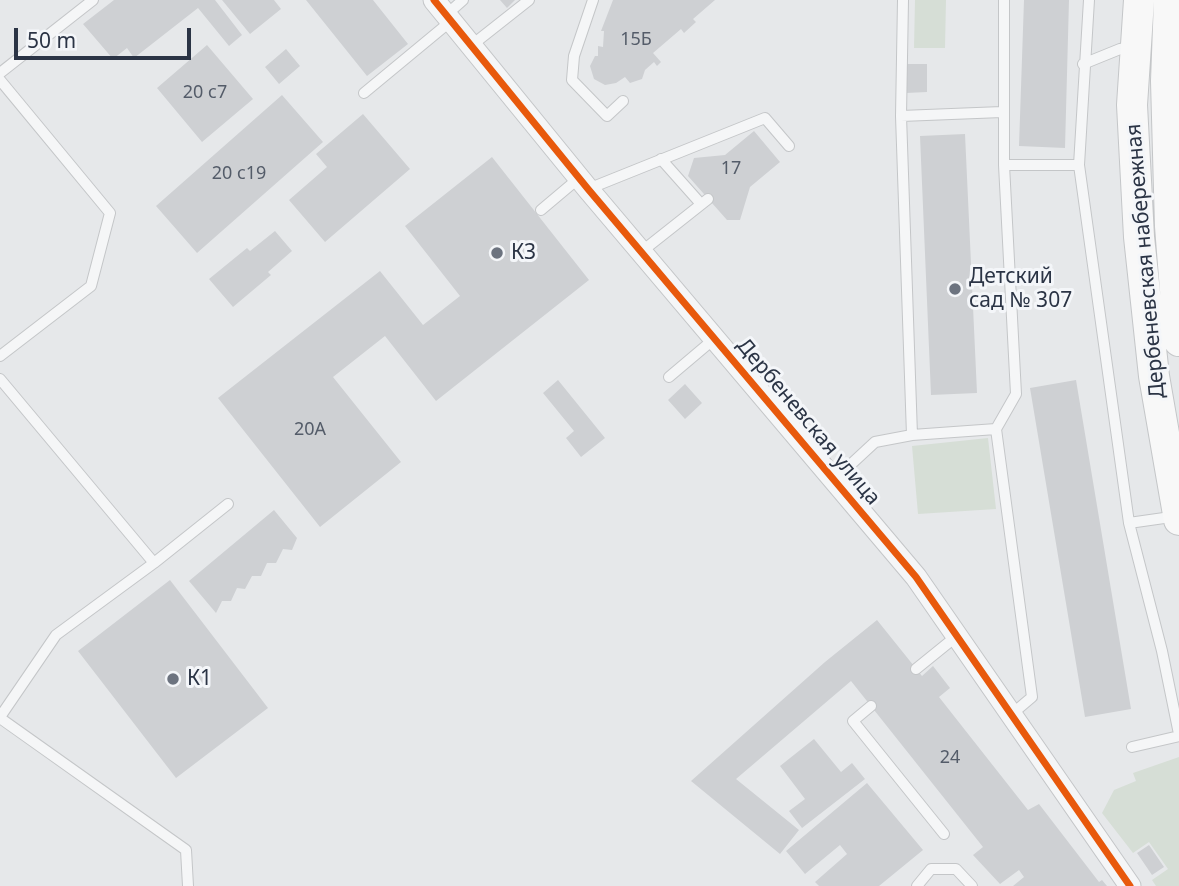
<!DOCTYPE html>
<meta charset="utf-8">
<style>
body{margin:0}
#map{position:relative;width:1179px;height:886px;overflow:hidden;background:#e6e8ea;font-family:"Noto Sans",sans-serif}
canvas{display:block}
.scale{position:absolute;left:14px;top:28px;width:177px;height:32px;box-sizing:border-box;border:4px solid #2b3445;border-top:0;padding-left:9px;font-size:21px;line-height:24px;white-space:nowrap;color:#2b3445;-webkit-text-stroke:5px #f4f6f9;paint-order:stroke}
</style>
<div id="map">
<canvas width="1179" height="886"></canvas>
<div class="scale">50 m</div>
</div>
<script>
const g = document.querySelector('canvas').getContext('2d');
g.lineJoin = 'round';
function fill(path, color) { g.fillStyle = color; g.fill(path, 'evenodd'); }
const shape = rows => new Path2D(rows.map(r => 'M' + r).join(''));
function strokePath(path, color, width, dash) { g.strokeStyle = color; g.lineWidth = width; g.lineCap = dash ? 'butt' : 'round'; g.setLineDash(dash || []); g.stroke(path); }
function drawText(font, color, halo, rows, align = 'center') {
  g.font = font + ' "Noto Sans",sans-serif'; g.lineWidth = 6; g.setLineDash([]); g.textBaseline = 'middle'; g.strokeStyle = halo; g.fillStyle = color; for (const [text, x, y, turn = 0] of rows) {
    g.save(); g.translate(x, y); g.rotate((+turn || 0) * Math.PI / 180); g.textAlign = isNaN(turn) ? turn : align; if (halo) g.strokeText(text, 0, 0); g.fillText(text, 0, 0); g.restore();
  }
}
const green = shape([
 [915,0,946,0,945,48,914,48],
 [988,438,996,509,918,514,912,446],
 [1179,757,1179,886,1156,886,1152,880,1168,869,1149,842,1133,853,1102,813,1114,790,1136,781,1133,773]
]);
const building = shape([
 [114,0,215,0,242,35,229,46,198,8,134,58,127,48,113,59,83,24],
 [222,0,274,0,281,9,250,34],
 [306,0,373,0,408,44,367,76],
 [500,0,515,0,507,8],
 [613,0,715,0,693,19,696,22,684,33,681,29,653,53,661,62,657,66,654,62,645,70,642,79,630,83,625,77,616,83,605,85,594,79,590,66,595,56,598,56,598,46,603,47,604,31,601,31],
 [1024,0,1069,0,1065,148,1019,146],
 [207,45,253,99,202,142,157,88],
 [286,49,300,66,279,84,265,67],
 [906,64,927,64,927,92,906,93],
 [282,95,323,142,197,253,156,206],
 [363,114,410,169,325,242,289,200,327,167,316,154],
 [754,131,780,162,750,187,740,220,727,220,688,176,694,158,725,155],
 [965,134,977,393,931,395,920,136],
 [492,157,589,280,436,401,385,336,333,377,401,462,320,527,218,398,380,271,423,325,460,296,405,226],
 [275,231,292,251,268,272,271,275,233,307,209,279,247,248,250,251],
 [558,380,605,438,581,457,566,438,574,431,543,393],
 [1076,380,1131,709,1085,717,1030,388],
 [685,384,702,403,685,419,668,400],
 [274,510,297,538,292,550,283,549,276,563,267,563,261,576,252,576,245,589,237,588,231,601,222,601,216,613,189,581],
 [170,580,268,708,176,778,78,651],
 [877,620,922,676,933,666,950,688,939,697,1028,810,1039,804,1099,882,1102,880,1107,886,1013,886,1024,877,1019,870,1000,884,973,855,983,847,851,681,736,779,799,830,780,854,691,781,825,662],
 [814,739,841,772,852,763,865,779,802,828,789,811,805,799,780,766],
 [867,783,923,850,879,886,819,886,815,882,847,854,840,845,805,874,786,851],
 [1149,845,1164,867,1152,875,1137,853]
]);
const service = shape([
 [593,0,574,56,572,80,607,116,623,101],
 [1004,0,1004,165,1079,165],
 [1089,0,1079,165,1129,523,1162,651,1179,734],
 [446,15,463,0],
 [472,45,529,0],
 [1083,64,1120,49,1133,47],
 [0,73,93,0],
 [0,80,110,213,91,286,0,356],
 [364,93,451,21],
 [901,116,903,0],
 [661,159,701,204],
 [588,189,765,118,789,146],
 [541,210,579,178],
 [641,252,708,199],
 [669,377,714,339],
 [0,379,154,563,228,504],
 [996,429,1032,697,1012,714],
 [912,435,901,116,1002,112],
 [834,480,875,442,912,435,996,429,1016,394,1004,165],
 [1129,523,1178,516],
 [916,669,958,635],
 [871,706,853,721,944,834],
 [0,717,56,635,154,563],
 [0,718,186,850,188,886],
 [1132,747,1179,736],
 [917,886,931,869,956,869,972,886]
]);
const minor = shape([
 [434,0,588,189,916,577,1130,886]
]);
const secondary = shape([
 [1139,0,1132,105,1139,237,1154,376,1179,520],
 [1169,0,1166,81,1170,226,1179,341]
]);
const cycleway = shape([
 [434,0,588,189,916,577,1130,886]
]);
const markers = [
 [497,253,7,"#6c737f"],
 [955,289,7,"#6c737f"],
 [173,679,7,"#6c737f"]
];
const numberNames = [
 ["15Б",636,40],
 ["20 с7",205,93],
 ["17",731,169],
 ["20 с19",239,174],
 ["20А",310,430],
 ["24",950,758]
];
const poiNames = [
 ["К3",511,253],
 ["Детский",969,277],
 ["сад № 307",969,301],
 ["К1",187,679]
];
const streetNames = [
 ["Дербеневская набережная",1146,261,-95],
 ["Дербеневская улица",808,422,50]
];
fill(green, '#d6ded6');
fill(building, '#ced0d3');
strokePath(service, '#c4c6c8', 12);
strokePath(minor, '#c4c6c8', 23);
strokePath(secondary, '#c4c6c8', 32);
strokePath(service, '#f5f6f7', 10);
strokePath(minor, '#f5f6f7', 21);
strokePath(secondary, '#f8f8f8', 30);
strokePath(cycleway, '#e8590c', 7);
for (const [x, y, r, color] of markers) { const dot = new Path2D(); dot.arc(x, y, r, 0, 2 * Math.PI); g.fillStyle = color; g.fill(dot); strokePath(dot, '#f4f6f9', 2.5); }
drawText('18px', '#545c69', null, numberNames);
drawText('21px', '#2b3445', '#f4f6f9', poiNames, 'left');
drawText('21px', '#2b3445', '#f4f6f9', streetNames);
</script>
